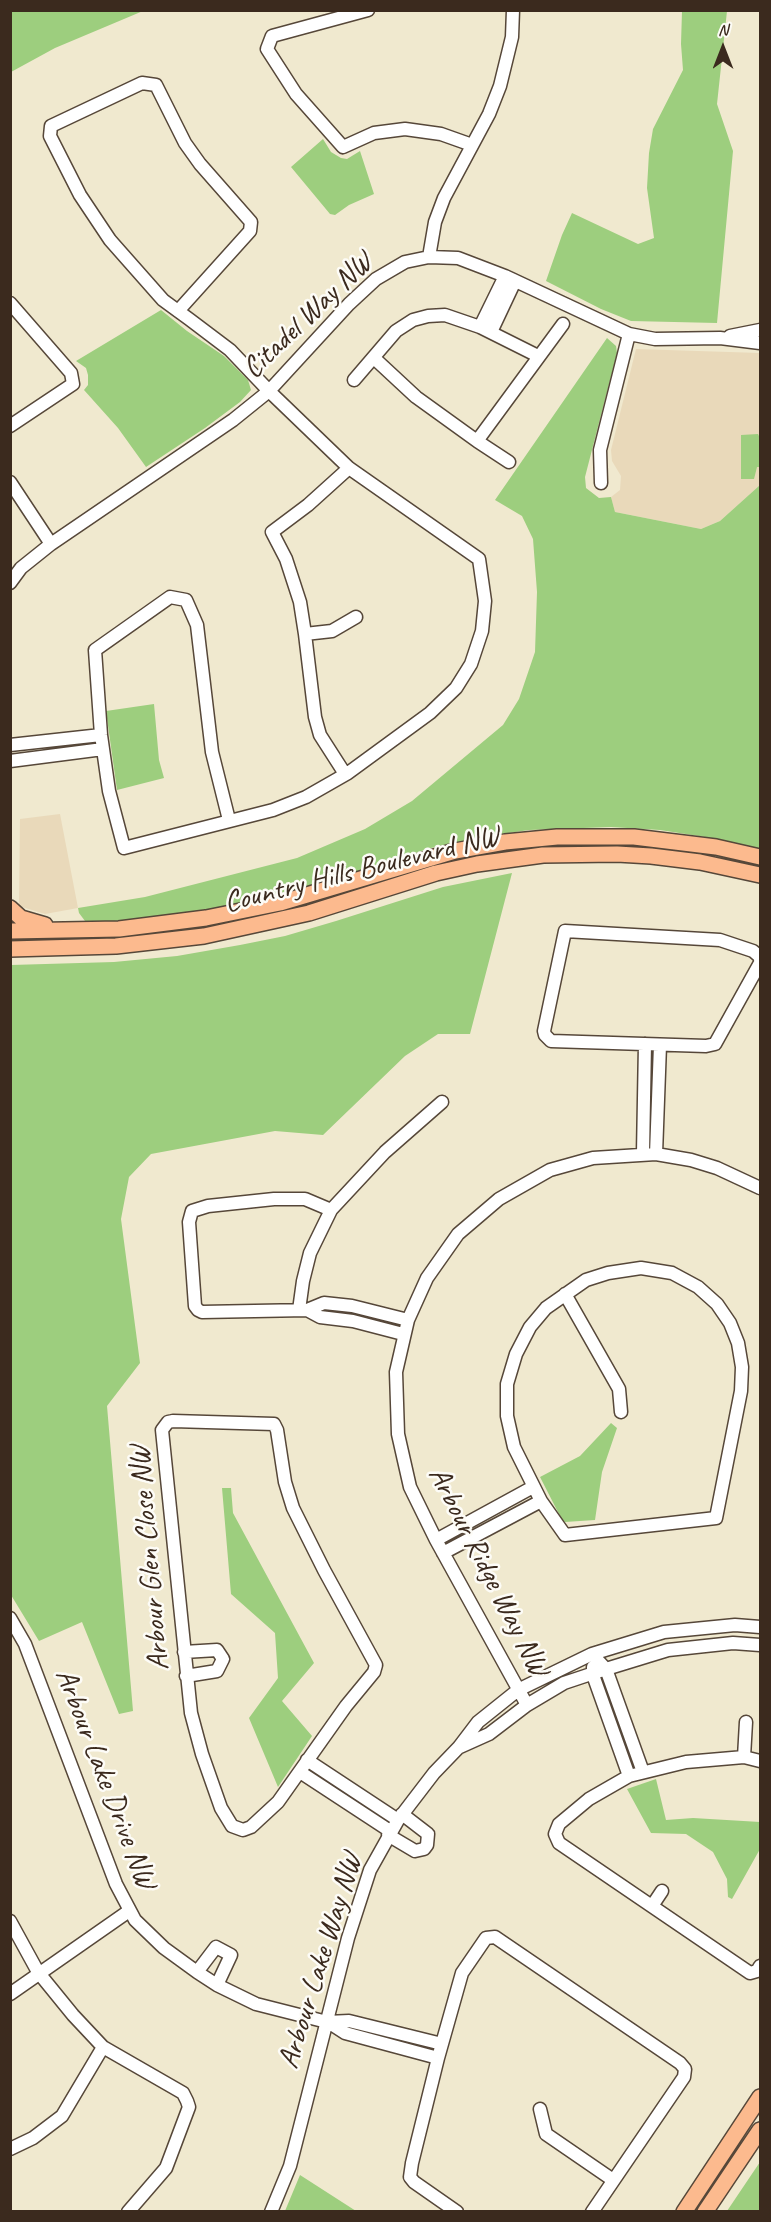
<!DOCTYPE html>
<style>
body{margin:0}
#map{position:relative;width:771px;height:2222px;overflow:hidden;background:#f0e9cf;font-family:Caveat,sans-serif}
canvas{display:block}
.frame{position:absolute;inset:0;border:12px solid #3b2a1e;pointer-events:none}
.north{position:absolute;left:693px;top:18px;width:60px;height:60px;-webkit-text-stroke:4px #fdfcf7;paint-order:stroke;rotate:0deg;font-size:16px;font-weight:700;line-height:24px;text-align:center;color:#3b2a1e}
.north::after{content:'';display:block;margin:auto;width:21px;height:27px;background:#3b2a1e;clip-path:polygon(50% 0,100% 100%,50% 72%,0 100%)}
</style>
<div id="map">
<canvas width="771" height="2222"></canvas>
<div class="frame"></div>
<div class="north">N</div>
</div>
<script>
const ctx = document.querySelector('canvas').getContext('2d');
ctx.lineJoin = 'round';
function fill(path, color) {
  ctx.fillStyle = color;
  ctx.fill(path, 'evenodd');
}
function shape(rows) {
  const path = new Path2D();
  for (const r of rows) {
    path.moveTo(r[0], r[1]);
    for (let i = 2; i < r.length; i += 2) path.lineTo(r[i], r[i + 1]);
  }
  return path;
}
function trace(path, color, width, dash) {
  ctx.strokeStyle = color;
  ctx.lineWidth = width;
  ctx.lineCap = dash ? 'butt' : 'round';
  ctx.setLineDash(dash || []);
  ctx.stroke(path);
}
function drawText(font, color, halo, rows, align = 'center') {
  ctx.font = font + ' Caveat,sans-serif';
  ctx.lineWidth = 5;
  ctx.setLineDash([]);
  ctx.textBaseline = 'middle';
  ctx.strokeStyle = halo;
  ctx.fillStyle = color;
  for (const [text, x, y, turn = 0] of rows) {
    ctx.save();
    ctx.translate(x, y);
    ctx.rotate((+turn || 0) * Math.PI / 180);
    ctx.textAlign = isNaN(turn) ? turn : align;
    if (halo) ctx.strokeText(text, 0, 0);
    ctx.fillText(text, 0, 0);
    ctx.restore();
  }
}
fill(shape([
 [636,349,760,353,760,485,720,521,701,529,615,512,611,497,620,490,621,476,612,461,611,450],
 [60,814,78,908,45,914,19,906,20,819]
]), '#e9d9ba');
fill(shape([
 [11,10,143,10,143,11,55,48,11,72],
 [682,11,727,11,717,104,733,151,717,323,631,321,601,309,546,281,562,235,572,213,638,244,654,238,647,188,649,153,653,129,683,70,681,44],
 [323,139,331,152,341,158,347,159,360,151,374,194,349,205,335,215,330,214,291,167],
 [161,310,187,331,224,356,248,380,251,390,240,402,205,428,146,467,118,428,84,390,88,385,88,375,86,368,76,361],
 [607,338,616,346,617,353,585,477,586,488,599,498,611,497,615,512,701,529,720,521,760,485,760,849,705,837,660,830,611,827,529,830,481,837,431,848,328,881,262,899,186,914,115,921,85,921,79,913,78,908,145,897,297,858,365,829,412,801,503,725,519,699,535,652,537,592,533,539,522,516,495,500],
 [758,434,760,438,760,467,757,467,754,479,741,479,741,435],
 [154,704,159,760,164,778,117,790,106,711],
 [512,873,470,1034,438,1034,405,1056,323,1135,275,1131,151,1154,129,1177,121,1219,140,1363,107,1406,133,1711,119,1714,82,1622,39,1641,11,1595,11,965,114,962,177,956,240,945,285,936,336,921,443,887],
 [611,1423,617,1428,602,1472,595,1520,565,1522,561,1518,540,1477,580,1456],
 [222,1488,231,1488,233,1513,314,1663,282,1701,312,1736,278,1787,249,1718,278,1678,275,1633,231,1594],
 [656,1779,666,1820,693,1818,760,1822,760,1849,732,1899,728,1897,727,1879,713,1852,686,1834,651,1833,627,1789],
 [760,2162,760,2211,727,2211],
 [300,2175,356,2211,285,2211]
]), '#9dce7e');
const minor = shape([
 [368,10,272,36,267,49,296,94,343,147,374,133,405,129,441,134,472,145],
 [429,257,435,222,444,198,489,114,500,86,512,37,513,10],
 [10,303,71,373,73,384,10,426],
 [178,311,250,231,251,222,200,164,185,143,156,85,142,83,51,126,50,136,80,195,110,240,163,300,178,311,189,319,230,350,269,391,349,468,479,559,485,601,482,631,471,664,456,688,430,713,348,773,306,797,273,810,124,848,109,791,101,735,95,650,170,597,186,600,197,625,212,752,229,820],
 [480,327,505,276],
 [491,332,515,281],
 [730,336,760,330],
 [374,358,416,397,477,441,563,324],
 [354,380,396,331,413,320,428,316,445,315,480,327,538,356],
 [477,441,509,462],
 [10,482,51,544],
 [601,483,600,450,629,334],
 [10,583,21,568,51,544,233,420,269,391,349,304,376,279,405,262,429,257,458,258,505,276,629,334,655,339,720,338,760,343],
 [305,634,332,631,356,617],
 [10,745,101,735],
 [10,761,103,749],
 [345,774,320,735,315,717,305,634,300,602,286,559,272,532,308,505,349,468],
 [760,960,760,957,753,951,720,940,565,931,544,1031,545,1035,551,1041,706,1046,715,1044,760,963],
 [643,1153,645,1044],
 [656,1154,660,1045],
 [331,1210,305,1199,274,1199,208,1206,192,1211,189,1222,195,1306,198,1310,202,1312,307,1310,324,1303,352,1306,408,1320],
 [641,1268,672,1273,698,1287,717,1304,730,1323,738,1343,742,1367,741,1391,716,1518,565,1535,541,1501,514,1447,507,1416,507,1384,516,1354,530,1327,546,1308,586,1280,608,1273,641,1268],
 [565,1294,619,1389,621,1412],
 [299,1310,303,1281,310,1253,331,1210,385,1152,442,1102],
 [307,1310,320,1317,353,1321,403,1334],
 [173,1421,274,1424,277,1430,285,1482,293,1508,324,1570,376,1665,374,1672,346,1706,278,1802,251,1827,243,1830,232,1826,221,1808,202,1754,191,1713,162,1430,168,1422,173,1421],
 [436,1540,533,1487],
 [443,1553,541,1501],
 [10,1618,25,1644,116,1884,135,1920,164,1948,197,1972,217,1985,256,2004,327,2022,349,2021,442,2044],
 [184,1652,217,1650,223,1659,217,1671,186,1676],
 [592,1654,606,1669,643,1772],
 [593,1667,593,1675,629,1776],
 [527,1705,436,1540,410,1487,398,1434,396,1372,408,1320,427,1278,458,1234,499,1199,550,1170,593,1158,656,1154,691,1160,717,1168,760,1188],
 [460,1747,489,1734,527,1705,564,1683,606,1669,668,1650,733,1643,760,1645],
 [744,1757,746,1722],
 [307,1760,398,1820],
 [760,1761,744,1757,686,1762,629,1776,589,1799,559,1824,555,1834,559,1843,750,1973,757,1971,760,1966],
 [300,1772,390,1831],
 [388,1835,415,1851,424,1849,427,1845,428,1834,402,1814],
 [652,1906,662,1891],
 [10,1921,38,1972,73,2015,103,2047,183,2093,187,2101,189,2107,166,2168,128,2212],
 [197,1972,216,1947,231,1955,217,1985],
 [10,1994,129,1911],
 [328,2022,345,2033,438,2058],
 [540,2109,546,2134,613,2180],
 [10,2149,33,2138,62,2116,103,2047],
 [271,2212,290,2166,348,1938,370,1870,398,1820,434,1773,459,1747,478,1722,518,1690,592,1654,664,1632,735,1625,760,1627],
 [457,2212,414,2182,410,2177,412,2163,438,2058,462,1973,486,1938,495,1937,680,2063,685,2069,684,2077,592,2212]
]);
const major = shape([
 [10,908,21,918,45,925],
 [10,931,119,929,206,918,280,903,455,851,505,842,557,837,634,837,716,847,760,857],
 [10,949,116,946,204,936,309,913,436,873,477,864,543,855,617,854,651,856,700,862,760,875],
 [684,2212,760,2097],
 [705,2212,760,2130]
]);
trace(minor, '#564739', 15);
trace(major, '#564739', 18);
trace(minor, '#fff', 12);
trace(major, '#fcba8e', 15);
drawText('30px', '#3b2a1e', '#fdfcf7', [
 ["Citadel Way NW",308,316,-44],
 ["Country Hills Boulevard NW",362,870,-14],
 ["Arbour Glen Close NW",150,1558,-95],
 ["Arbour Ridge Way NW",488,1572,63],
 ["Arbour Lake Drive NW",105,1779,69],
 ["Arbour Lake Way NW",321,1961,-73]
]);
</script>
